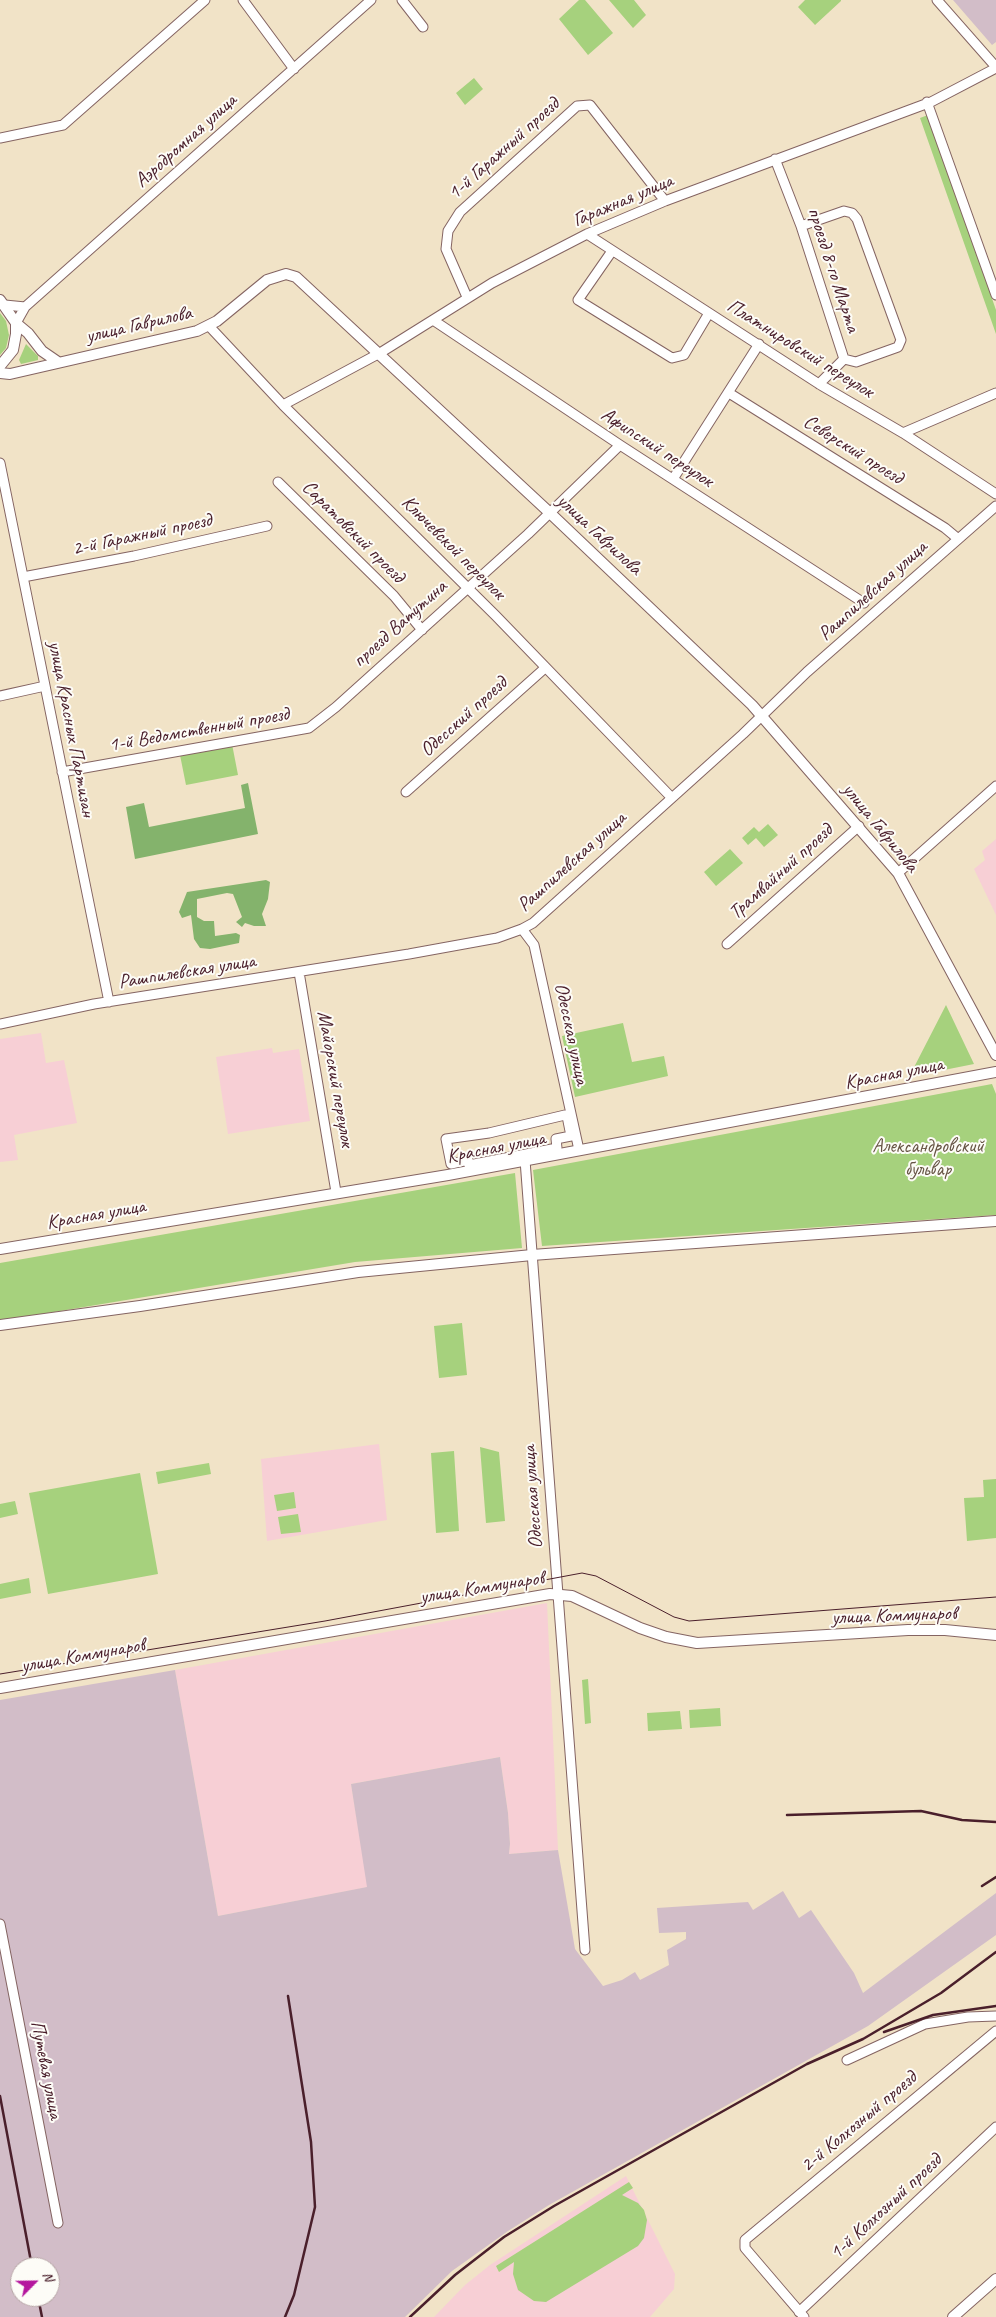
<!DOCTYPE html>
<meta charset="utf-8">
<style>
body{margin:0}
#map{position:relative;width:996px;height:2317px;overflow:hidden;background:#f1e3c7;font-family:Caveat,sans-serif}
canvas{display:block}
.north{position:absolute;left:10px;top:2257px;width:50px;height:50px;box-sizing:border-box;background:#fdfcf7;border:1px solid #b5a4a5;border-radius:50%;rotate:67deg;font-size:14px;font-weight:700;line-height:20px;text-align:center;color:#4a1f2b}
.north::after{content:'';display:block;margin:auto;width:18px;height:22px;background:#b5179e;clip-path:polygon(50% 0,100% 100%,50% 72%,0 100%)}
</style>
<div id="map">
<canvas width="996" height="2317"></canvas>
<div class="north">N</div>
</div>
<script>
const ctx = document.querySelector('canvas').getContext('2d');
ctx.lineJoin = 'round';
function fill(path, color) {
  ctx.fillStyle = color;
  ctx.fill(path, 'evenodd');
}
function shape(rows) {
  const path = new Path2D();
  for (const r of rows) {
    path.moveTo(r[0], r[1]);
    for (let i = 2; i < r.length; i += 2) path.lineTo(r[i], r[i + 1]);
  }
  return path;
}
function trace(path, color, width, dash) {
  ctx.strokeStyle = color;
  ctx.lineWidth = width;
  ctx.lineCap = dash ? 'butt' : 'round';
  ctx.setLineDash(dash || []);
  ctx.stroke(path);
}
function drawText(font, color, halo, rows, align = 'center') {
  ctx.font = font + ' Caveat,sans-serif';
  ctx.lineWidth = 4;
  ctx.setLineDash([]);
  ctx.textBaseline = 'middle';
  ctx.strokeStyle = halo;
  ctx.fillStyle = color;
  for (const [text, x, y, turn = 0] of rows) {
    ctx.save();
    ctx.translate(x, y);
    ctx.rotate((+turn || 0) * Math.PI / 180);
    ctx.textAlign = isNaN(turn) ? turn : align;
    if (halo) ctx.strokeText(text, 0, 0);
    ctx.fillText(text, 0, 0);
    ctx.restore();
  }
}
fill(shape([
 [996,839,996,915,974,869,985,860,982,851],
 [41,1033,46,1063,64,1060,77,1123,14,1135,18,1160,0,1162,0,1039],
 [272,1048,273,1053,299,1049,310,1121,228,1134,216,1057],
 [379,1444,387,1520,267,1541,261,1459],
 [547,1603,558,1850,509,1854,510,1844,508,1813,500,1757,351,1784,368,1887,218,1916,175,1670],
 [626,2176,675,2274,674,2289,650,2317,434,2317,465,2285,490,2265]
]), '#f7cfd5');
fill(shape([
 [953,0,996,0,996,42,992,45],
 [175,1670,218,1916,367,1887,351,1784,500,1757,508,1813,510,1844,509,1854,558,1850,575,1949,603,1986,622,1980,635,1972,640,1980,669,1965,667,1950,686,1939,686,1932,659,1933,657,1908,748,1902,753,1910,783,1891,799,1918,811,1910,854,1973,863,1993,996,1893,996,1935,868,2026,549,2205,508,2231,452,2271,405,2317,0,2317,0,1700],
 [20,2267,50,2267,50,2297,20,2297]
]), '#d2bdc8');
fill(shape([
 [579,0,585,0,613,33,588,55,559,19],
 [609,0,634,0,646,15,633,28],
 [805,0,841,0,841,1,815,25,798,7],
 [474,78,483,89,465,105,456,93],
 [928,115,996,310,996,334,920,118],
 [0,313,6,321,9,335,6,348,0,355],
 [26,344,38,356,38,360,21,364,19,360],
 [232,744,238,775,186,785,180,755],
 [768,824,778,835,764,847,756,838,748,845,742,838,754,827,759,832],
 [730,849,743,863,716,886,704,872],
 [946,1005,974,1064,909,1077,927,1042],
 [623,1023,632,1062,664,1056,668,1076,575,1097,562,1036],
 [992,1084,996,1094,996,1215,542,1246,533,1170],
 [515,1173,522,1248,355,1262,0,1321,0,1263],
 [462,1323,467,1375,439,1378,434,1326],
 [480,1447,499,1452,505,1521,486,1523],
 [454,1451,459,1531,436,1533,431,1453],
 [209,1463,211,1474,158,1484,156,1472],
 [140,1473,158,1574,48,1594,29,1493],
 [996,1479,996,1538,967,1541,964,1498,984,1497,983,1480],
 [294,1492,296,1508,277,1511,274,1495],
 [15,1501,18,1514,0,1518,0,1504],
 [298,1514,301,1532,281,1534,278,1517],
 [29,1578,31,1593,0,1599,0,1584],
 [588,1679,591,1723,585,1724,582,1680],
 [720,1708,721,1726,690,1728,689,1710],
 [680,1711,682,1729,648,1731,647,1713],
 [629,2182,633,2188,622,2195,638,2203,644,2210,647,2220,644,2238,638,2246,546,2302,534,2301,518,2290,513,2274,514,2262,499,2272,496,2266]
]), '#a6d17d');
fill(shape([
 [248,783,258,834,135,859,126,807,144,803,149,827,245,808,241,785],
 [266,880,270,882,268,899,262,914,266,926,254,926,245,923,242,927,236,922,242,917,233,894,227,893,197,899,197,917,204,921,214,921,215,936,236,933,240,935,239,943,210,949,200,948,194,939,191,915,182,918,179,912,187,892]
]), '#84b36c');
const minor = shape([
 [243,0,294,69],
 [402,0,423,27],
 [937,0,996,67],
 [927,102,996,295],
 [0,138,63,125,205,0],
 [775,159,801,226,844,359,819,384],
 [801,226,844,211,852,213,857,219,901,340,898,347,856,362,844,359],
 [587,234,819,384,903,433,996,494],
 [612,251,578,300,672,358,684,355,709,313],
 [467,297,446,249,448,231,460,212,577,106,590,105,665,201],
 [5,305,25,307],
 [433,320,620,445,864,603],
 [16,323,25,307,371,0],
 [209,326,283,405,496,616,671,797],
 [729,393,945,528,957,538],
 [283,405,380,353,492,283,587,234,665,201,931,102,996,68],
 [903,433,996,393],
 [0,463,109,1002],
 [673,479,759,344],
 [278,482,394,596,422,630],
 [23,577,134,556,267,526],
 [0,696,45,686],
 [62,772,309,728,336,707,528,534,620,445],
 [406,792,545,668],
 [898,873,996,786],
 [522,929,534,945,579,1150],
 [727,944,859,826],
 [299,972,336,1192],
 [0,1024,94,1004,409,954,497,938,522,929,533,923,743,734,807,672,996,506],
 [565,1115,567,1116,571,1136,556,1139,557,1148,469,1165,468,1160,451,1164,446,1139,489,1133,565,1115],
 [525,1160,585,1950],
 [0,1924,58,2223],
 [847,2060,925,2024,968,2017,996,2016],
 [799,2312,996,2127],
 [804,2317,745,2248,745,2240,996,2031]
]);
const major = shape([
 [0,300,16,323,16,334,13,350,0,366],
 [16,323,28,333,42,351,58,362],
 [0,373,10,374,197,331,217,321,267,280,286,274,296,277,550,513,752,705,898,873,996,1055],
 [0,1249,448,1175,996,1072],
 [0,1325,140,1306,358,1272,532,1255,996,1221],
 [0,1688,550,1594,572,1596,640,1628,666,1637,697,1643,908,1630,945,1630,996,1635],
 [953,2317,996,2279]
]);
trace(minor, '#846462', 11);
trace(major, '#846462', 12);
trace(minor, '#fff', 9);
trace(major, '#fff', 10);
trace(shape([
 [0,1674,325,1621,582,1573,596,1576,674,1617,689,1621,996,1597]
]), '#4a1f2b', 1);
trace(shape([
 [787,1815,921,1811,962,1820,996,1822],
 [982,1886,996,1877],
 [884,2032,933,2015,996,2006],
 [0,2096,32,2267],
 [38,2297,42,2317],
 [285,2317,294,2295,315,2207,311,2142,288,1996],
 [410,2317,455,2275,504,2237,554,2206,807,2064,863,2039,941,1993,996,1952]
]), '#4a1f2b', 2.5);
drawText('20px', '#4a1f2b', '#fdfcf7', [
 ["Аэродромная улица",186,141,-42],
 ["1-й Гаражный проезд",504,149,-42],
 ["Гаражная улица",623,201,-23],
 ["проезд 8-го Марта",833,270,72],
 ["улица Гаврилова",139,325,-13],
 ["Платнировский переулок",800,349,32],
 ["Афипский переулок",657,448,33],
 ["Северский проезд",853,450,32],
 ["Саратовский проезд",353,532,45],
 ["2-й Гаражный проезд",142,535,-12],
 ["улица Гаврилова",599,535,43],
 ["Ключевской переулок",453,548,45],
 ["Рашпилевская улица",873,591,-42],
 ["проезд Ватутина",400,624,-42],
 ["Одесский проезд",464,717,-42],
 ["улица Красных Партизан",71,729,79],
 ["1-й Ведомственный проезд",199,730,-10],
 ["улица Гаврилова",880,828,51],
 ["Рашпилевская улица",572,862,-42],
 ["Трамвайный проезд",781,872,-42],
 ["Рашпилевская улица",187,972,-9],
 ["Одесская улица",571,1034,78],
 ["Красная улица",894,1074,-11],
 ["Майорский переулок",335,1079,80],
 ["Красная улица",496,1148,-11],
 ["Красная улица",96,1215,-10],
 ["Одесская улица",533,1497,-94],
 ["улица Коммунаров",482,1588,-9],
 ["улица Коммунаров",894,1616,-2],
 ["улица Коммунаров",83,1656,-10],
 ["Путевая улица",46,2070,79],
 ["2-й Колхозный проезд",859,2122,-40],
 ["1-й Колхозный проезд",886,2207,-43]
]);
drawText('20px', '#665444', '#fdfcf7', [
 ["Александровский",928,1147],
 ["бульвар",928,1170]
]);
</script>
